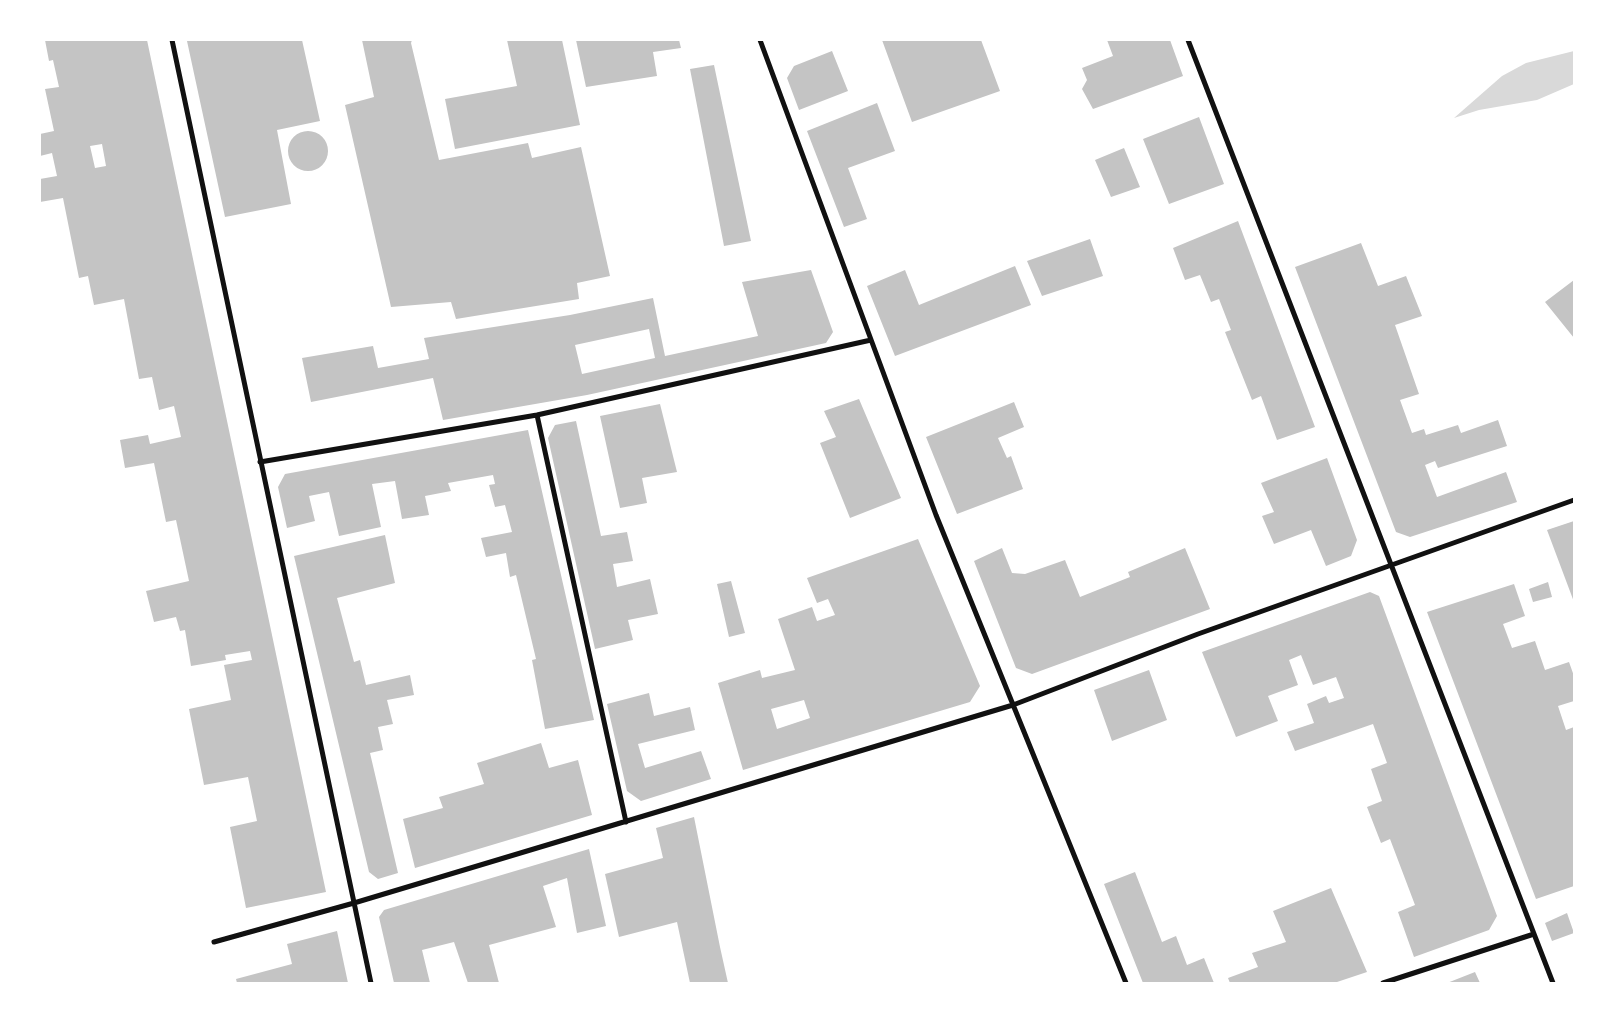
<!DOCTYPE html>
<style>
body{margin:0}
#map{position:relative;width:1614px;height:1023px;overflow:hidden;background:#fff;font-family:Poppins,sans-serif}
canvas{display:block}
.frame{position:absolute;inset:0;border:41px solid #fff;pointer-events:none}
</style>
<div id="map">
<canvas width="1614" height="1023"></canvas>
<div class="frame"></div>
</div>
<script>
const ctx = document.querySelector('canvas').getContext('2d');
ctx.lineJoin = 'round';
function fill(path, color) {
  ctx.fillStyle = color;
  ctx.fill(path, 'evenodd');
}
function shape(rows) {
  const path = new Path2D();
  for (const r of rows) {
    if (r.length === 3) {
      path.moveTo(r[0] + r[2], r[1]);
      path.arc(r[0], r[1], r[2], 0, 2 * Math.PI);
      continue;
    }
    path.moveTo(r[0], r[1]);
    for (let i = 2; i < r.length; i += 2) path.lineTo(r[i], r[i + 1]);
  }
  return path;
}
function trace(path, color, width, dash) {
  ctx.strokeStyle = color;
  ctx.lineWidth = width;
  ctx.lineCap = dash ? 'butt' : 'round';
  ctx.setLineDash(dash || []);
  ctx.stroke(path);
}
fill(shape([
 [1574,51,1574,84,1537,100,1479,110,1454,118,1502,76,1526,63]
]), '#d9d9d9');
fill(shape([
 [45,40,147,40,326,892,246,908,230,827,257,821,248,777,204,785,189,709,231,700,224,665,252,660,250,651,225,655,226,660,191,666,185,630,180,631,176,617,154,622,146,591,189,581,176,520,166,522,154,463,125,468,120,440,148,435,150,444,181,437,174,406,159,410,152,377,139,379,124,299,94,305,88,276,79,278,63,198,40,202,40,179,57,176,52,153,40,156,40,134,54,131,45,89,59,87,53,60,49,61],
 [102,144,106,166,95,168,90,146],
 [302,40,320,121,277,130,291,204,225,217,187,41],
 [362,40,412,40,411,43,439,160,528,143,532,158,581,147,610,276,577,283,579,299,456,319,451,302,391,307,345,105,374,97],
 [507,40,562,40,580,125,455,149,445,99,517,86],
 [576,40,679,40,681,48,653,52,657,76,586,87],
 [882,40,981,40,1000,91,912,122],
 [1107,40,1170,40,1183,76,1093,109,1082,89,1087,80,1082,68,1113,56],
 [832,51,848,91,799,110,787,78,794,66],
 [714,65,751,241,724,246,690,69],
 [877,103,895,151,848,168,867,219,844,227,807,131],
 [1199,117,1224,184,1169,204,1143,139],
 [308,151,20],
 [1124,148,1140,187,1111,197,1095,160],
 [1238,221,1315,427,1277,440,1261,396,1252,400,1225,332,1231,330,1219,299,1211,302,1200,275,1185,280,1173,248],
 [1090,239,1103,276,1042,296,1027,261],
 [1361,243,1378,286,1406,276,1422,316,1395,325,1419,394,1400,400,1412,433,1424,429,1426,435,1458,425,1461,433,1498,420,1507,446,1438,468,1435,461,1425,465,1437,497,1506,472,1517,502,1410,537,1396,532,1295,267],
 [1015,266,1031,305,895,356,867,286,905,270,919,305],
 [811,270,833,332,826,343,587,395,443,420,433,378,311,402,302,358,373,346,378,368,429,359,424,338,570,315,653,298,665,356,758,336,742,282],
 [649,329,655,358,582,374,575,345],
 [1574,280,1574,338,1545,302],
 [859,399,901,498,850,518,820,443,836,437,824,411],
 [1014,402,1024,427,998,438,1007,458,1011,456,1023,489,957,514,926,437],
 [660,404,677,472,642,478,647,503,620,508,600,416],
 [576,421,601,536,627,532,633,561,613,564,617,587,650,579,658,614,628,620,633,640,595,649,548,438,555,425],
 [528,430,594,720,545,729,532,660,536,659,516,575,510,577,506,553,486,557,481,538,512,532,505,505,495,507,489,485,495,484,493,475,448,483,451,491,425,496,429,515,402,519,395,481,372,484,381,527,339,536,329,492,309,496,315,521,287,528,278,487,285,474],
 [1327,458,1357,540,1351,556,1326,566,1311,530,1274,544,1262,516,1274,512,1261,483],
 [1574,521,1574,602,1547,530],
 [385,535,395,583,337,598,354,662,360,660,366,685,410,675,414,695,387,700,393,724,378,727,383,750,370,753,398,873,378,879,369,872,294,556],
 [918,539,980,686,970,702,743,770,718,683,760,670,762,678,795,670,778,619,812,607,817,621,835,615,828,599,817,603,807,578],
 [804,700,810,718,777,729,771,709],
 [1002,548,1012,573,1025,574,1065,560,1080,597,1130,577,1128,572,1185,548,1210,609,1032,674,1016,668,974,561],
 [731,581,745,633,729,637,717,584],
 [1548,582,1552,597,1533,602,1529,589],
 [1514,584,1525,616,1503,624,1512,648,1535,641,1545,670,1569,662,1574,676,1574,701,1558,706,1566,730,1574,727,1574,886,1536,899,1427,612],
 [1370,592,1379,596,1497,916,1489,930,1414,957,1398,912,1415,905,1390,839,1381,843,1367,807,1382,801,1371,769,1387,763,1373,724,1295,751,1287,732,1314,723,1307,704,1326,696,1329,703,1344,698,1336,677,1313,685,1301,655,1289,660,1298,685,1268,696,1278,721,1236,737,1202,652],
 [1149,670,1167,720,1112,741,1094,690],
 [649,693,654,716,690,707,695,730,638,744,645,768,701,751,711,779,641,801,627,791,607,704],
 [541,743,549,768,578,760,592,815,415,868,403,819,443,808,439,797,484,784,477,763],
 [694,817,720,947,728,983,690,983,677,922,619,937,605,874,663,858,656,828],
 [589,849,606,926,577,933,567,878,543,886,556,927,489,945,499,983,468,983,454,942,422,950,430,983,394,983,379,917,384,910],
 [1135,872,1162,942,1176,936,1187,965,1204,958,1214,983,1143,983,1104,884],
 [1331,888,1367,972,1334,983,1230,983,1228,978,1258,967,1252,953,1286,942,1273,911],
 [1567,913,1574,933,1552,941,1545,923],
 [337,931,348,983,237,983,236,979,292,964,287,944],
 [1475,972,1480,983,1447,983]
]), '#c4c4c4');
trace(shape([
 [172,40,371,983],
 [760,40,936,515,1126,983],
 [1188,40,1553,983],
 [537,415,626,822],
 [260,462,537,415,871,340],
 [214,942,354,903,1013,705,1198,634,1574,500],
 [1383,983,1534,934]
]), '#111', 5);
</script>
